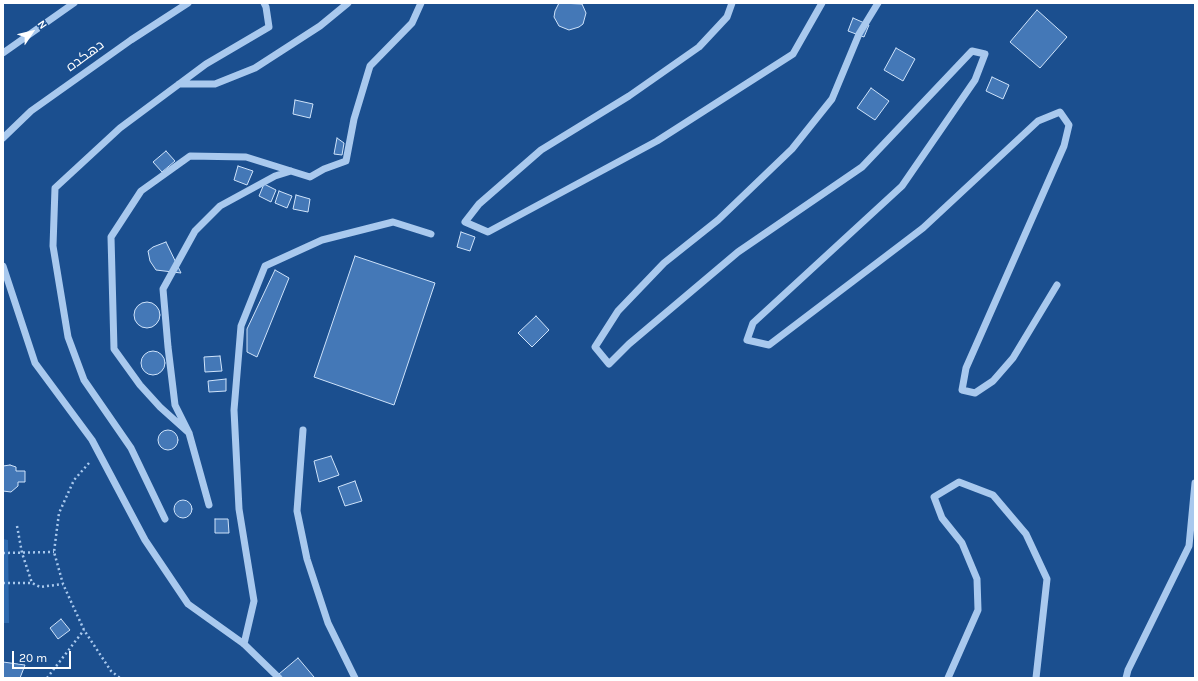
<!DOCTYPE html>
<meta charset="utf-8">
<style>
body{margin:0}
#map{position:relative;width:1198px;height:681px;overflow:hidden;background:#1b4f8f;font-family:Karla,sans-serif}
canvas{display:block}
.frame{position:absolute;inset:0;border:4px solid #fff;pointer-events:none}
.north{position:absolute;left:12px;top:12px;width:40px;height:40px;-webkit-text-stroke:3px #1b4f8f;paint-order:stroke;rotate:55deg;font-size:11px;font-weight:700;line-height:16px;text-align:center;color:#fff}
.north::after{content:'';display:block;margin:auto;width:14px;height:18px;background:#fff;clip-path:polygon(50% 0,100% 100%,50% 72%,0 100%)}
.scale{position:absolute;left:12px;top:651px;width:59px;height:18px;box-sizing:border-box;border:2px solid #fff;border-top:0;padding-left:5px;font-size:12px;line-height:14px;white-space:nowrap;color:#fff;-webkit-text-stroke:3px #1b4f8f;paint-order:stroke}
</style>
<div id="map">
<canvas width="1198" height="681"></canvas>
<div class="frame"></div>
<div class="north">N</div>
<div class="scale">20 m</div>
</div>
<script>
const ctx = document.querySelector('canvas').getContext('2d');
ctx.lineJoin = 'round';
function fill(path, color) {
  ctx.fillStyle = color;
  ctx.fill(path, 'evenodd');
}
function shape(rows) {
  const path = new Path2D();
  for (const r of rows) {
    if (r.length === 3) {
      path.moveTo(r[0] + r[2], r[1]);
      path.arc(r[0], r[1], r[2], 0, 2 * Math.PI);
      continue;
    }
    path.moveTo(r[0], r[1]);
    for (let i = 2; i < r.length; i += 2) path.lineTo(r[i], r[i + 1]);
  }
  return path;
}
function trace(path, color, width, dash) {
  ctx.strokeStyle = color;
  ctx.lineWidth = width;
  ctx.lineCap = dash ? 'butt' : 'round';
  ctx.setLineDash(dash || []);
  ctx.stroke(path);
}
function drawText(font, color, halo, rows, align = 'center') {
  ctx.font = font + ' Karla,Cairo,sans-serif';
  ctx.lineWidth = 4;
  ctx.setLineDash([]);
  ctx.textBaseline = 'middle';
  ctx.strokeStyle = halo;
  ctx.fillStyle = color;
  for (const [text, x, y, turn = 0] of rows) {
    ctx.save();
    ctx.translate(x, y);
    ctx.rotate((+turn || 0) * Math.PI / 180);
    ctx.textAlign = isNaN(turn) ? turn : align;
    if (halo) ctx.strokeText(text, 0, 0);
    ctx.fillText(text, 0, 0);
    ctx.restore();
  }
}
fill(shape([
 [3,539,8,540,9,623,3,623]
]), '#2e69ad');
const building = shape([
 [559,3,582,4,586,13,583,24,579,27,569,30,559,26,554,17,555,11,559,3],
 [1037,10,1067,37,1040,68,1010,42,1037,10],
 [853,18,869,25,864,37,848,31,853,18],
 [896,48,915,59,903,81,884,70,896,48],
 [992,77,1009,85,1003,99,986,91,992,77],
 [871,88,889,101,875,120,857,108,871,88],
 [295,100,313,104,310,118,293,114,295,100],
 [337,138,344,143,342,155,334,154,337,138],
 [166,151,175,161,162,172,153,162,166,151],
 [238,166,253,171,247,185,234,180,238,166],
 [264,184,276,190,271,202,259,196,264,184],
 [279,191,292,196,287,208,275,203,279,191],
 [296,195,310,199,308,212,293,209,296,195],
 [461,232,475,237,470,251,457,247,461,232],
 [166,242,181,273,156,270,150,261,148,251,153,247,166,242],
 [355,256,435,283,394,405,314,377,355,256],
 [275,270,289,278,257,357,247,352,247,329,275,270],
 [147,315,13],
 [536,316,549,330,532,347,518,333,536,316],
 [153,363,12],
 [220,356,222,371,205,372,204,357,220,356],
 [226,379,226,391,209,392,208,381,226,379],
 [168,440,10],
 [331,456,339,475,319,482,314,461,331,456],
 [10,465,16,467,16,471,25,471,25,482,18,482,18,486,11,492,3,491,3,466,10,465],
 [355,481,362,501,345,506,338,487,355,481],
 [183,509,9],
 [215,519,228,519,229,533,215,533,215,519],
 [61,619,70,630,58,639,50,628,61,619],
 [298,658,314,677,312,678,283,678,279,674,298,658],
 [3,662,25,665,20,678,3,678,3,662]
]);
fill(building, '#4478b7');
trace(building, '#cfe3fa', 1);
trace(shape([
 [89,463,74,480,59,513,54,552,63,584,84,630,111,671,120,678],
 [17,526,22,553,32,583],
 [3,553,54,552],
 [3,583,32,583,40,587,63,584],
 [47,678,84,630]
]), '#a9c9ee', 2.5, [2, 3]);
trace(shape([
 [732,3,727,17,699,47,629,96,541,150,479,204,465,222,488,232,657,141,793,54,822,3],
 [878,3,859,34,832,99,792,149,718,220,664,263,618,311,595,347,609,364,629,344,738,252,862,167,972,51,985,54,975,80,902,186,753,323,747,340,769,345,923,228,1038,121,1060,112,1069,125,1064,146,966,368,962,390,975,393,993,381,1013,358,1057,285],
 [3,53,74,3],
 [179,84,215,84,255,68,320,26,348,3],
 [3,138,31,111,131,40,188,3],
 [3,266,35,363,92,440,145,540,188,604,244,644,279,678],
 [303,430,297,511,307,559,328,623,355,678],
 [189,433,160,407,140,385,114,349,111,237,141,191,190,156,246,157,310,177,324,169,346,161,354,119,370,66,412,23,421,3],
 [209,505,189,433,175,405,168,347,163,289,195,231,220,206,275,176,291,171],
 [165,519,131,448,84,380,68,337,53,246,55,188,120,128,206,64,269,27,266,7,264,3],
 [244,644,254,601,239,509,234,410,241,326,265,266,322,240,393,222,431,234],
 [948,678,978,610,977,579,962,543,942,518,934,497,959,482,993,495,1026,534,1047,579,1036,678],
 [1126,678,1128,670,1189,546,1195,483]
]), '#a9c9ee', 7);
drawText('14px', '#fff', '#1b4f8f', [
 ["دهکده",85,56,-36]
]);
</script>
